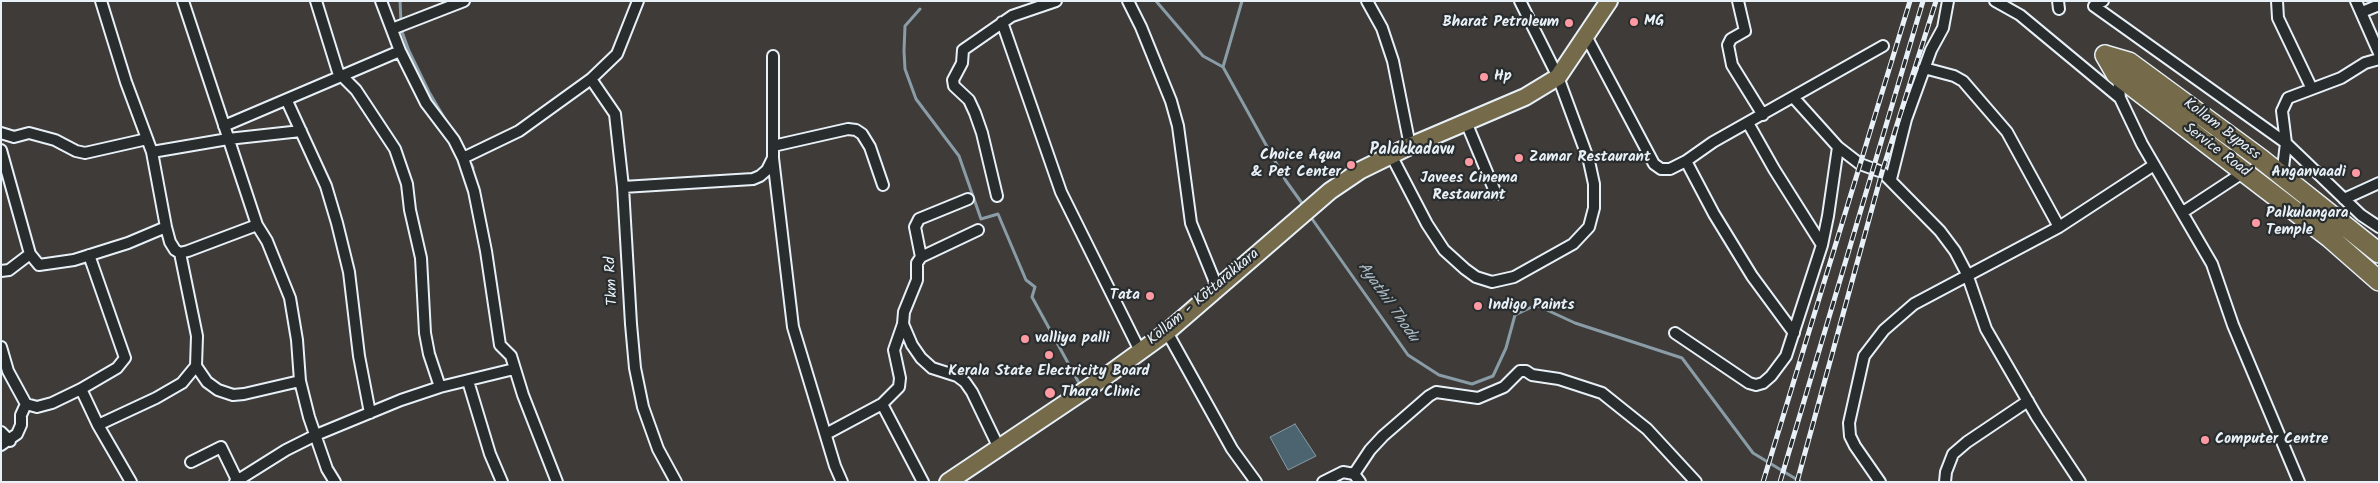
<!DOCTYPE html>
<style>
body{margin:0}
#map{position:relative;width:2380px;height:483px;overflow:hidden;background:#3e3b39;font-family:Kalam,sans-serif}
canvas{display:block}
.frame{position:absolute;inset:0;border:2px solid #e8f1f8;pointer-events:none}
</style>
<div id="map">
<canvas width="2380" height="483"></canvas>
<div class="frame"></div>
</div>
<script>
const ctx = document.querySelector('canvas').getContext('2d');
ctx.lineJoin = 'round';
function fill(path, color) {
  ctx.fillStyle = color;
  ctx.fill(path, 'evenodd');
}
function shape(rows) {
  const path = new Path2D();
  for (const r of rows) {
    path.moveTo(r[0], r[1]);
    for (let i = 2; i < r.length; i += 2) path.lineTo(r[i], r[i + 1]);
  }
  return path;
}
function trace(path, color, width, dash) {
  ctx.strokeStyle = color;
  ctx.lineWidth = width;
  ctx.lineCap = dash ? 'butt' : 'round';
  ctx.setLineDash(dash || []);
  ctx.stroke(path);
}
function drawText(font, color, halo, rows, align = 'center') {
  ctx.font = font + ' Kalam,sans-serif';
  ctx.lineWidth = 4.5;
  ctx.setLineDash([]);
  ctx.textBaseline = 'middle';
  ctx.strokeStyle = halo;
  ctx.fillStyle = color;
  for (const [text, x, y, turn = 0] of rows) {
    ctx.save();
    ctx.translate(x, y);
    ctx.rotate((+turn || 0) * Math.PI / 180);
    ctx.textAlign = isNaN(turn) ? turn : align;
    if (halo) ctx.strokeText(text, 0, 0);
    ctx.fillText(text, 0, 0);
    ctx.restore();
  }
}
const water = shape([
 [1295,424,1316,456,1288,470,1270,437,1295,424]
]);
fill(water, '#4c6370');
trace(water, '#8a9ca6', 1);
trace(shape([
 [400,1,401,22],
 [1156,1,1203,56,1223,67],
 [1242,1,1223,67,1286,181,1304,206],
 [920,9,905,26,904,51,905,69,916,99,959,156,981,219,998,214,1026,280,1035,287,1032,297,1079,383],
 [401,29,409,51,429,92,449,126],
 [471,164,473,168],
 [1310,216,1408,355,1439,375,1472,384,1493,376,1506,348,1515,315,1536,305,1575,323,1682,358,1753,453,1801,482]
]), '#8a9ca6', 3);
const street = shape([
 [101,1,126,82,152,152,166,227,170,242,175,250,180,253,188,251,257,225],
 [183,1,257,225,267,241,290,298,297,340,300,381,309,417,327,469,335,482],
 [316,1,338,72,356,90,395,149,407,184,410,210,421,258,425,333,429,354,440,387],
 [381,1,400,51,426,103,454,140,463,158,474,191,486,251,500,345,511,356,523,395,557,482],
 [1128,1,1141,27,1171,101,1178,126,1191,223,1217,287],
 [1367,1,1382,28,1393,61,1410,146],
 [1738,1,1745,31,1731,39,1728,45,1732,65,1763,115],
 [1995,1,2020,15,2120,98],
 [2058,1,2059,9],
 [2103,1,2094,6,2286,143,2361,215,2379,227],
 [2277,1,2278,18,2312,89],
 [2356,1,2379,53],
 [2362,12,2379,5],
 [1002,22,1061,192,1140,351],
 [392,29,464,1],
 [1585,34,1654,164,1661,169,1670,169,1686,161,1713,142,1883,46],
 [1924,68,1954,76,1963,81,2007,132,2059,227],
 [2118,77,2120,98,2142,144,2212,264,2233,325,2299,482],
 [591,79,615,114,623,187,631,324,635,368,643,407,658,449,676,482],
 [1793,97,1838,147,1860,164,1882,172,1940,231,1955,251,1967,274,1986,329,2037,417,2080,482],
 [287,101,326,186,337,223,349,272,359,356,370,413],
 [1466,122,1496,194],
 [1748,123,1774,169,1822,245],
 [224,126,400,51],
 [1,133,14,137,29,133,55,140,76,151,85,153,147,139],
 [773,146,848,129,856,130,862,134,870,147,883,185],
 [1,150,30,254],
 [152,152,228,139,301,131],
 [1391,155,1427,224,1444,250,1465,269,1476,277,1492,282,1514,277,1573,244,1589,227,1594,208,1594,184,1589,161,1558,77,1520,1],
 [463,158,519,131,591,79,617,54,638,1],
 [773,158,793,327,835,466,842,482],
 [1686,161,1714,214,1752,276,1794,333],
 [2282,176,2286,143,2282,111,2288,98,2341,78,2365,63,2379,59],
 [1891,179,1906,119,1931,50,1943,28,1948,1],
 [623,187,753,179,760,176,767,170,773,158,773,56],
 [997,196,982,133,975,113,969,100,954,86,953,80,962,63,963,50,1012,16,1056,1],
 [2344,199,2379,183],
 [2183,212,2244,172],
 [921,257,915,227,919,219,968,199],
 [1,271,9,270,30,254,39,265,74,260,128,243,166,227],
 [903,324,912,345,921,358,932,368,957,376,965,382,972,392,999,448],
 [1167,332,1232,449,1256,482],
 [1675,333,1749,383,1756,385,1763,383,1771,376,1786,356,1822,245,1828,216,1838,147],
 [1,347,8,371,26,404,37,407,52,403,81,389,98,425,131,482],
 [196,366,207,382,218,390,233,395,244,394,300,381],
 [468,381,490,454,502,482],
 [81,389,117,368,125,358,89,255],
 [882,404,923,482],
 [98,425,156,398,182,383,196,366,197,336,180,253],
 [1,432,10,441],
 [826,434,882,404,899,387,900,378,894,350,903,324,904,312,917,280,917,263,921,257,978,230],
 [1,445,17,434,21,425,21,415,26,404],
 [191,462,221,447,238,482],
 [1354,474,1370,450,1383,436,1429,396,1436,392,1478,398,1504,387,1520,371,1526,371,1532,375,1559,379,1602,393,1647,429,1696,482],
 [235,482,286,450,316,435,401,400,440,387,514,369],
 [1323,482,1343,472,1354,474,1360,482],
 [1880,482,1855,446,1850,436,1849,423,1864,356,1884,330,1914,304,2059,227,2154,165],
 [1945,482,1946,472,1953,454,1967,442,2028,401]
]);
const primary = shape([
 [948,482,1109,374,1167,332,1330,191,1361,170,1410,146,1525,97,1558,77,1609,1]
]);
const highway = shape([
 [2105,55,2116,74,2330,238,2379,281],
 [2105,55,2129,62,2261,159,2379,253]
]);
trace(street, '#e8f1f8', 14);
trace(primary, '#e8f1f8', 20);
trace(highway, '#e8f1f8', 22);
trace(street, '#2a2d2e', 10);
trace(primary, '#756b4b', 16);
trace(highway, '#756b4b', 19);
const rail = shape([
 [1763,482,1910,1],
 [1780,482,1923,1],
 [1797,482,1882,172,1936,1]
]);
trace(rail, '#e8f1f8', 5);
trace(rail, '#2a2d2e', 3, [9]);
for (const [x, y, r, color] of [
 [1634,22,5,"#ff9aa2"],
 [1569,23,5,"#ff9aa2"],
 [1484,77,5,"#ff9aa2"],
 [1519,158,5,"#ff9aa2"],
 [1469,162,5,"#ff9aa2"],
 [1351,165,5,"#ff9aa2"],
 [2356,173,5,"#ff9aa2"],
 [2256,223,5,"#ff9aa2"],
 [1150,296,5,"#ff9aa2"],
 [1478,306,5,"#ff9aa2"],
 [1025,339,5,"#ff9aa2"],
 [1049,355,5,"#ff9aa2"],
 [1050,393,6,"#ff9aa2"],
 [2205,440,5,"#ff9aa2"]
]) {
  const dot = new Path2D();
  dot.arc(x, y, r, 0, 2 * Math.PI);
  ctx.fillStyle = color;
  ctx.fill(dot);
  trace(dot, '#2a2d2e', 2);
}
drawText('bold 15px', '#e8f1f8', '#2a2d2e', [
 ["MG",1644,22],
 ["Bharat Petroleum",1559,23,"right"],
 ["Hp",1494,77],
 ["Choice Aqua",1341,156,"right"],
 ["& Pet Center",1341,173,"right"],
 ["Zamar Restaurant",1529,158],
 ["Anganvaadi",2346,173,"right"],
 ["Javees Cinema",1469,179,"center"],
 ["Restaurant",1469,196,"center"],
 ["Palkulangara",2266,214],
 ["Temple",2266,231],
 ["Tata",1140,296,"right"],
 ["Indigo Paints",1488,306],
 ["valliya palli",1035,339],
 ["Kerala State Electricity Board",1049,372,"center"],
 ["Thara Clinic",1061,393],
 ["Computer Centre",2215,440]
], 'left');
drawText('15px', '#e8f1f8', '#2a2d2e', [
 ["Kollam Bypass",2221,130,37],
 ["Service Road",2216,151,37],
 ["Tkm Rd",613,281,-93],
 ["Kollam - Kottarakkara",1204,298,-40]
]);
drawText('bold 16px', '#e8f1f8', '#2a2d2e', [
 ["Palakkadavu",1412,151]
]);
drawText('italic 16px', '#aab8c2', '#2a2d2e', [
 ["Ayathil Thodu",1387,303,55]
]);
</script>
